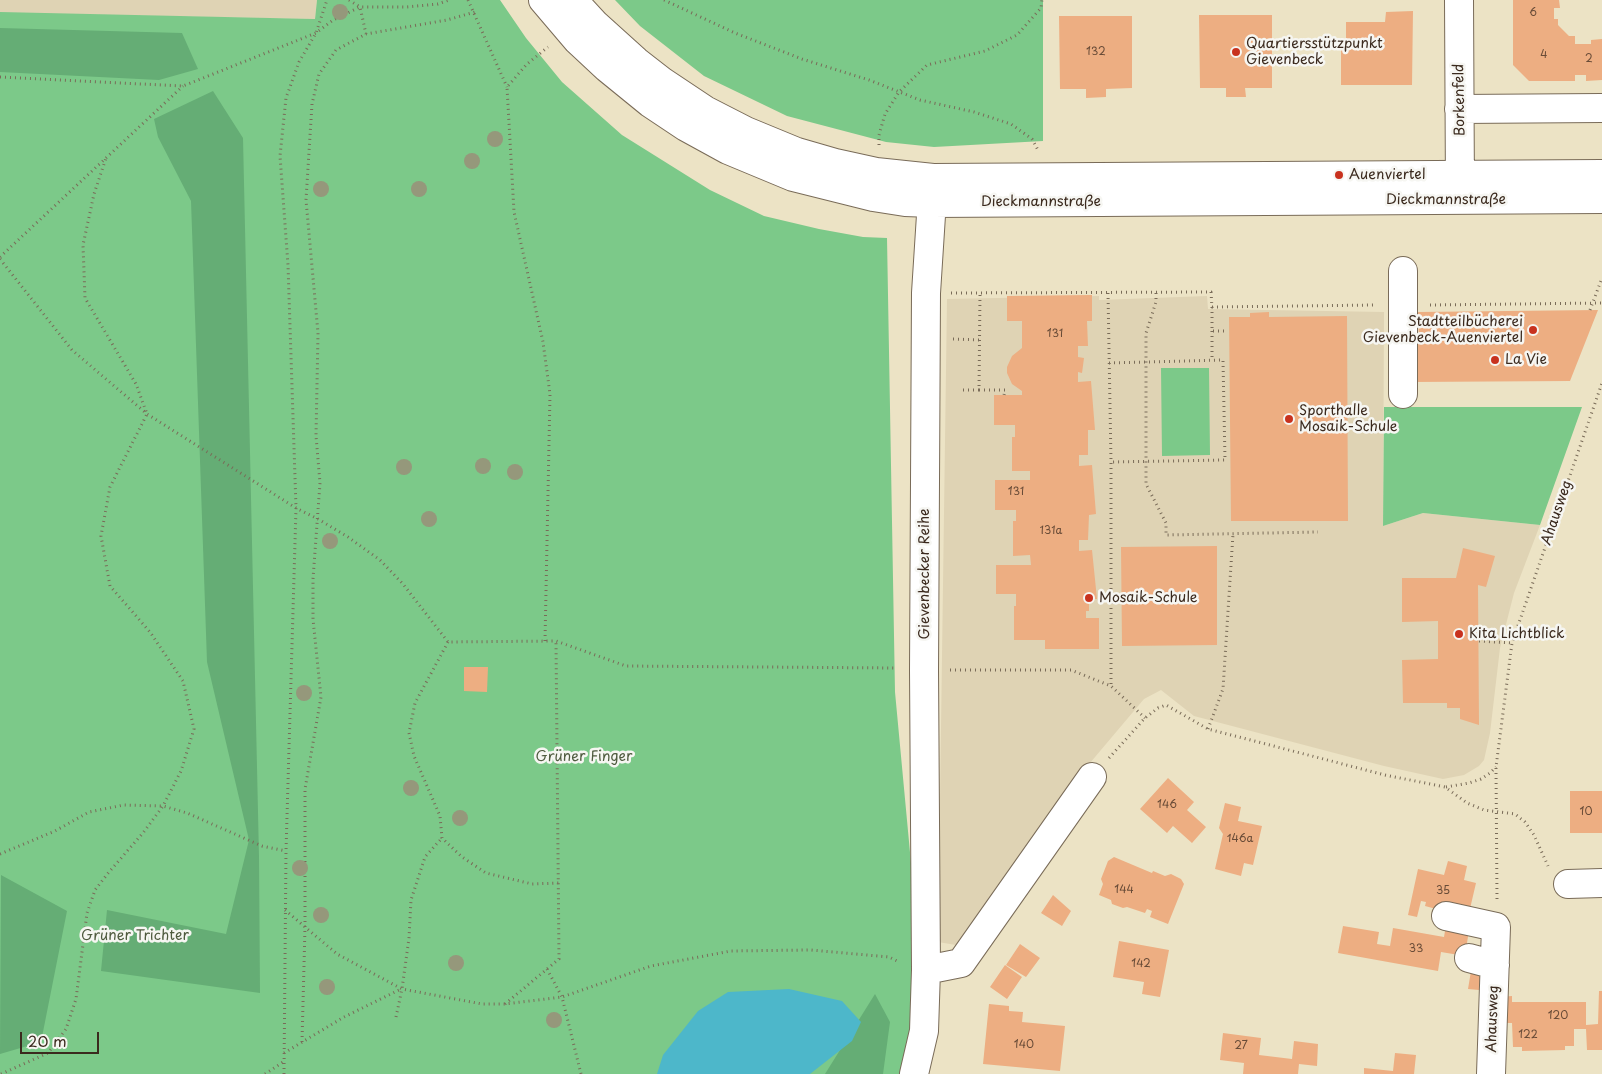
<!DOCTYPE html>
<meta charset="utf-8">
<style>
body{margin:0}
#map{position:relative;width:1602px;height:1074px;overflow:hidden;background:#ece3c5;font-family:"Playpen Sans",sans-serif}
canvas{display:block}
.scale{position:absolute;left:20px;top:1032px;width:79px;height:22px;box-sizing:border-box;border:2px solid #3b2a1e;border-top:0;padding-left:6px;font-size:15px;line-height:18px;white-space:nowrap;color:#3b2a1e;-webkit-text-stroke:4px #f6f6f2;paint-order:stroke}
</style>
<div id="map">
<canvas width="1602" height="1074"></canvas>
<div class="scale">20 m</div>
</div>
<script>
const ctx = document.querySelector('canvas').getContext('2d');
ctx.lineJoin = 'round';
function fill(path, color) {
  ctx.fillStyle = color;
  ctx.fill(path, 'evenodd');
}
function shape(rows) {
  const path = new Path2D();
  for (const r of rows) {
    path.moveTo(r[0], r[1]);
    for (let i = 2; i < r.length; i += 2) path.lineTo(r[i], r[i + 1]);
  }
  return path;
}
function trace(path, color, width, dash) {
  ctx.strokeStyle = color;
  ctx.lineWidth = width;
  ctx.lineCap = dash ? 'butt' : 'round';
  ctx.setLineDash(dash || []);
  ctx.stroke(path);
}
function drawText(font, color, halo, rows, align = 'center') {
  ctx.font = font + ' "Playpen Sans",sans-serif';
  ctx.lineWidth = 5;
  ctx.setLineDash([]);
  ctx.textBaseline = 'middle';
  ctx.strokeStyle = halo;
  ctx.fillStyle = color;
  for (const [text, x, y, turn = 0] of rows) {
    ctx.save();
    ctx.translate(x, y);
    ctx.rotate((+turn || 0) * Math.PI / 180);
    ctx.textAlign = isNaN(turn) ? turn : align;
    if (halo) ctx.strokeText(text, 0, 0);
    ctx.fillText(text, 0, 0);
    ctx.restore();
  }
}
fill(shape([
 [0,0,317,0,315,19,0,13],
 [1099,296,1099,300,1207,296,1208,309,1384,312,1383,526,1423,513,1540,525,1514,593,1500,648,1490,733,1484,760,1479,766,1464,775,1443,779,1384,766,1194,716,1161,690,1144,699,1052,808,956,945,938,942,947,299]
]), '#dfd3b4');
fill(shape([
 [317,0,500,0,526,38,562,82,622,135,710,190,764,216,819,229,863,237,887,238,895,692,921,970,906,1074,0,1074,0,12,315,19],
 [615,0,1043,0,1043,141,934,147,886,142,787,116,704,76,640,26],
 [1161,368,1209,368,1210,455,1162,456],
 [1384,407,1582,407,1540,525,1423,513,1383,526]
]), '#7cc989');
fill(shape([
 [0,28,182,33,198,69,159,80,0,72],
 [213,91,243,138,259,857,260,993,101,971,107,910,226,934,249,840,207,662,191,201,158,137,154,119],
 [1,875,67,911,41,1042,0,1054],
 [875,994,890,1022,883,1074,825,1074]
]), '#65ad75');
fill(shape([
 [789,989,842,1001,861,1022,852,1041,810,1074,657,1074,663,1055,698,1011,728,992]
]), '#4db7ca');
fill(shape([
 [1513,0,1559,0,1560,8,1554,8,1554,19,1558,19,1558,25,1569,36,1575,36,1575,44,1591,44,1591,40,1602,39,1602,80,1586,81,1586,75,1575,75,1575,81,1529,81,1513,65],
 [1413,11,1412,85,1341,85,1341,41,1346,41,1346,22,1385,22,1386,12],
 [1199,15,1272,15,1272,88,1245,88,1246,97,1226,97,1226,88,1200,88],
 [1059,16,1132,16,1132,88,1106,89,1106,97,1086,98,1086,89,1060,89],
 [1092,295,1092,321,1087,321,1088,346,1078,346,1078,357,1084,358,1082,373,1078,372,1078,382,1091,381,1095,430,1088,430,1088,455,1079,455,1079,466,1092,465,1096,514,1089,515,1088,540,1079,540,1079,551,1092,550,1097,599,1089,599,1089,611,1086,611,1086,618,1099,618,1099,649,1045,649,1045,640,1014,640,1014,606,1016,606,1016,594,996,594,996,565,1031,565,1030,555,1013,556,1013,521,1016,521,1016,510,995,510,995,480,1030,480,1030,471,1012,471,1012,437,1015,437,1015,425,994,425,994,395,1022,395,1022,391,1012,384,1007,373,1007,367,1012,356,1022,348,1022,321,1007,321,1007,296],
 [1598,310,1570,381,1411,382,1411,339,1419,339,1418,312],
 [1269,312,1269,317,1347,316,1348,521,1231,521,1229,317,1250,317,1250,313],
 [1217,546,1217,645,1122,646,1121,547],
 [1463,548,1495,556,1486,587,1478,585,1479,725,1460,719,1460,708,1447,708,1447,703,1403,703,1402,660,1438,659,1438,621,1402,622,1402,578,1456,578],
 [464,667,488,667,487,692,464,691],
 [1168,778,1194,802,1187,810,1206,827,1192,843,1173,826,1167,833,1140,809],
 [1570,791,1602,791,1602,833,1570,833],
 [1225,803,1241,807,1238,821,1262,826,1253,865,1244,863,1241,876,1215,869,1223,834,1219,828],
 [1114,857,1152,873,1153,871,1165,876,1171,874,1181,879,1184,884,1168,924,1150,917,1152,911,1147,909,1145,913,1127,907,1123,908,1112,904,1111,900,1099,895,1103,884,1101,879,1108,861],
 [1448,861,1467,866,1464,880,1476,883,1469,913,1440,910,1425,906,1426,902,1421,901,1417,917,1408,915,1418,869,1444,875],
 [1053,895,1071,911,1062,926,1041,913],
 [1446,925,1469,930,1465,956,1441,952,1438,971,1338,953,1343,926,1379,932,1377,944,1390,946,1393,928,1444,937],
 [1119,941,1169,950,1160,997,1142,994,1144,982,1113,977],
 [1020,944,1040,958,1026,977,1006,965],
 [1005,965,1022,977,1007,999,990,987],
 [1472,965,1483,967,1479,990,1468,989],
 [1599,991,1602,991,1602,1050,1587,1050,1586,1029,1574,1029,1574,1046,1565,1046,1565,1050,1522,1051,1522,1047,1513,1047,1512,1023,1499,1023,1499,997,1512,996,1512,1002,1586,1002,1586,1025,1598,1024],
 [989,1004,1009,1006,1009,1011,1023,1012,1022,1022,1065,1026,1060,1071,983,1064],
 [1223,1033,1261,1038,1259,1055,1292,1059,1294,1041,1318,1044,1317,1066,1299,1064,1298,1074,1243,1074,1244,1063,1220,1060],
 [1395,1053,1416,1055,1414,1074,1364,1074,1364,1068,1393,1071]
]), '#edae82');
const minor = shape([
 [543,0,577,40,607,68,650,103,686,127,728,150,793,177,873,197,905,202,932,203,1602,199],
 [573,0,595,24,636,61,663,82,705,110,746,131,797,152,835,163,876,172,933,178,1602,174],
 [1459,0,1460,193],
 [1459,109,1602,108],
 [1403,271,1403,394],
 [1568,884,1602,883],
 [1446,916,1496,927,1491,1074],
 [1469,958,1495,965],
 [926,970,961,963,1092,777],
 [914,1074,924,1031,926,970,924,670,926,293,933,184]
]);
trace(minor, '#796b58', 30);
trace(shape([
 [349,0,360,7,366,34],
 [468,0,507,87],
 [664,0,735,33,802,59,869,80,920,100,974,112,1011,124,1032,139,1038,150],
 [0,77,183,86,316,33,333,20,360,7,406,7,438,4,449,0],
 [879,145,879,135,885,114,899,92,927,65,985,51,1017,35,1041,8,1042,0],
 [0,257,183,86],
 [0,259,72,350,147,414,296,508,318,519,348,537,380,560,403,584,448,642,556,641,626,666,897,668],
 [951,293,1211,292,1212,307,1376,305],
 [1108,293,1111,462,1111,686],
 [1156,293,1156,302,1146,333,1146,484,1166,523,1166,535,1318,532],
 [1430,305,1602,303],
 [1212,307,1212,331,1227,331],
 [1590,310,1602,278],
 [1212,331,1212,360],
 [953,339,980,340],
 [1109,363,1223,360,1225,460,1111,462],
 [963,390,979,390,980,293],
 [979,390,1005,390,1004,395],
 [545,641,550,394,543,342,514,212,507,87,527,64,548,47],
 [1479,641,1512,643],
 [448,642,415,703,409,733,414,756,440,816,442,838,462,857,486,873,532,884,559,883],
 [950,670,1071,670,1111,686,1145,718],
 [1208,729,1223,689,1233,534],
 [1109,758,1145,718,1158,708,1166,705,1208,729,1385,775,1445,787,1467,803,1484,810,1515,814,1525,822,1534,835,1548,866],
 [1446,787,1469,783,1481,779,1490,773,1496,767],
 [0,854,55,831,89,812,124,805,163,806,187,813,262,846,286,851],
 [1497,899,1496,767,1512,643,1602,383],
 [285,910,337,954,402,989,482,1004,505,1004,562,997,651,966,731,951,811,950,889,957,899,962],
 [547,969,562,997,581,1074],
 [505,1004,559,959,556,641],
 [396,1017,402,989,409,938,411,900,425,857,442,838],
 [302,1042,305,927,305,789,321,697,313,619,313,579,320,483,316,436,318,333,306,200,312,104,319,74,336,50,366,34,447,20,475,12],
 [284,1053,344,1017,401,989],
 [1,1074,48,1053,66,1029,76,999,87,913,95,890,109,872,143,833,163,806,181,771,194,729,183,681,150,632,110,586,101,536,110,487,147,414,136,384,85,298,83,245,94,194,106,158],
 [265,1074,283,1062],
 [284,1074,286,851,296,508,288,265,280,156,286,98,299,62,316,33,327,0]
]), '#796b58', 3, [1, 4]);
trace(minor, '#fff', 28);
ctx.fillStyle = '#95987b';
for (const [x, y] of [
 [340,12],
 [495,139],
 [472,161],
 [321,189],
 [419,189],
 [483,466],
 [404,467],
 [515,472],
 [429,519],
 [330,541],
 [304,693],
 [411,788],
 [460,818],
 [300,868],
 [321,915],
 [456,963],
 [327,987],
 [554,1020]
]) {
  ctx.beginPath();
  ctx.arc(x, y, 8, 0, 2 * Math.PI);
  ctx.fill();
}
for (const [x, y, r, color] of [
 [1236,52,5,"#c8321e"],
 [1339,175,5,"#c8321e"],
 [1533,330,5,"#c8321e"],
 [1495,360,5,"#c8321e"],
 [1289,419,5,"#c8321e"],
 [1089,598,5,"#c8321e"],
 [1459,634,5,"#c8321e"]
]) {
  const dot = new Path2D();
  dot.arc(x, y, r, 0, 2 * Math.PI);
  ctx.fillStyle = color;
  ctx.fill(dot);
  trace(dot, '#f6f6f2', 2);
}
drawText('11px', '#684b37', null, [
 ["6",1533,13],
 ["132",1096,52],
 ["4",1544,55],
 ["2",1589,59],
 ["131",1055,334],
 ["131",1016,492],
 ["131a",1051,531],
 ["146",1167,805],
 ["10",1586,812],
 ["146a",1240,839],
 ["144",1124,890],
 ["35",1443,891],
 ["33",1416,949],
 ["142",1141,964],
 ["120",1558,1016],
 ["122",1528,1035],
 ["140",1024,1045],
 ["27",1241,1046]
]);
drawText('14px', '#3b2a1e', '#f6f6f2', [
 ["Quartiersstützpunkt",1246,44],
 ["Gievenbeck",1246,60],
 ["Auenviertel",1349,175],
 ["Stadtteilbücherei",1523,322,"right"],
 ["Gievenbeck-Auenviertel",1523,338,"right"],
 ["La Vie",1505,360],
 ["Sporthalle",1299,411],
 ["Mosaik-Schule",1299,427],
 ["Mosaik-Schule",1099,598],
 ["Kita Lichtblick",1469,634]
], 'left');
drawText('14px', '#3b2a1e', '#f6f6f2', [
 ["Borkenfeld",1460,100,-91],
 ["Dieckmannstraße",1446,200],
 ["Dieckmannstraße",1041,202],
 ["Ahausweg",1557,513,-71],
 ["Gievenbecker Reihe",925,574,-90],
 ["Ahausweg",1493,1019,-88]
]);
drawText('14px', '#4e5a3e', '#f6f6f2', [
 ["Grüner Finger",584,757],
 ["Grüner Trichter",135,936]
]);
</script>
